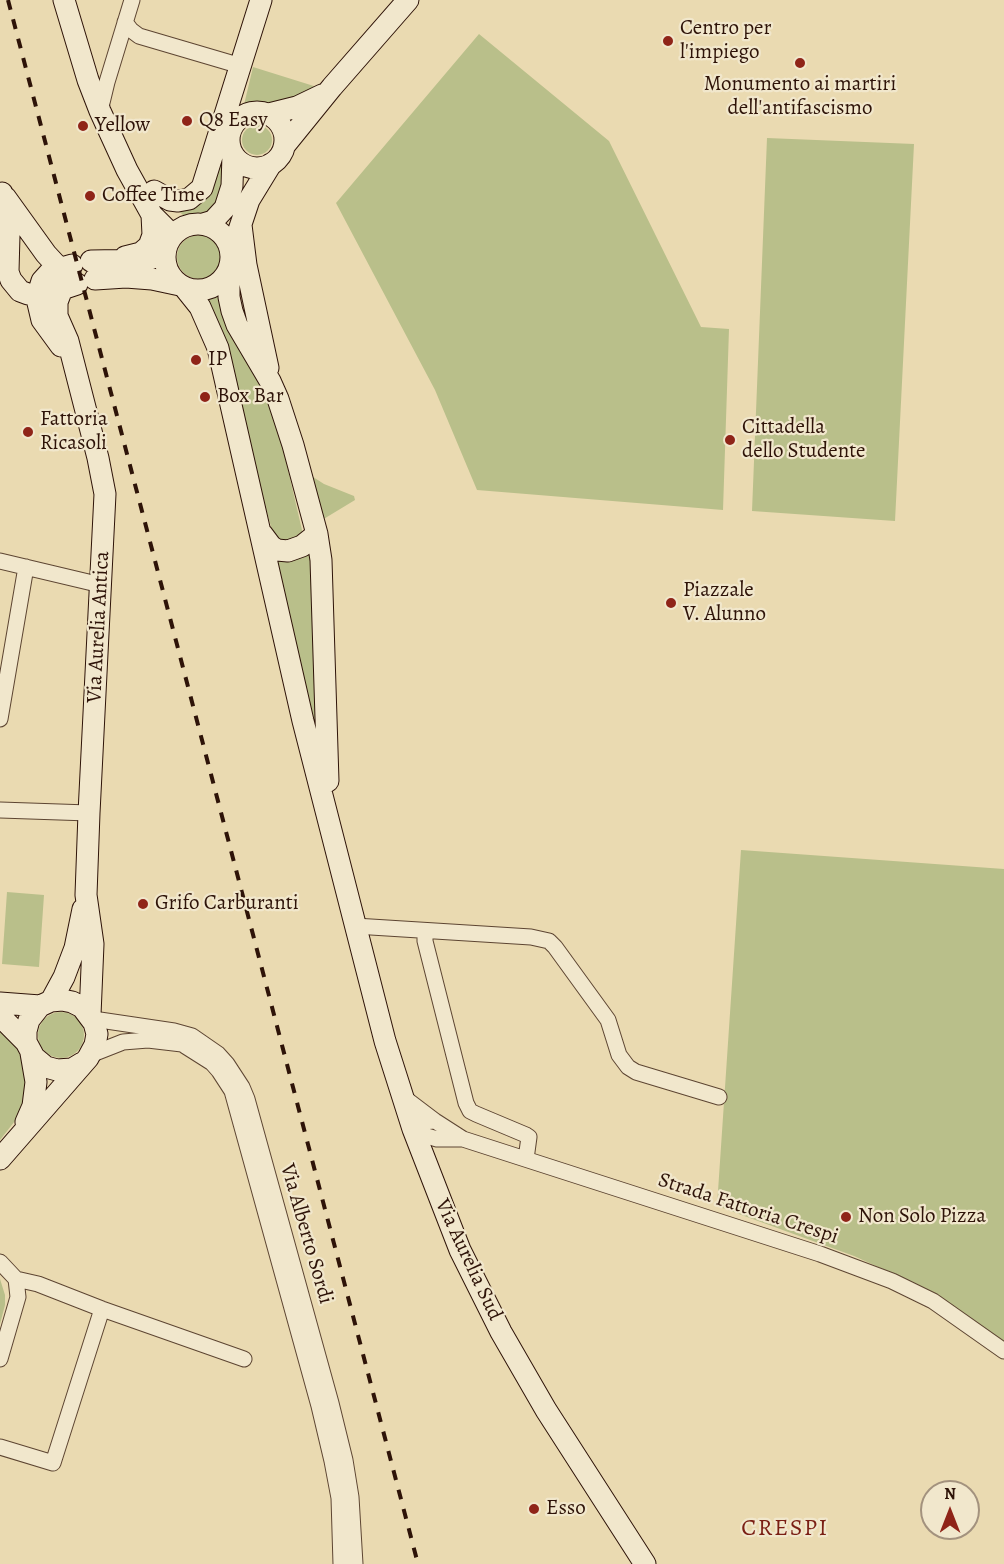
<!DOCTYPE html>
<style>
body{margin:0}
#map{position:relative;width:1004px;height:1564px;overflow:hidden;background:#eadab1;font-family:Alegreya,serif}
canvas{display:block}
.north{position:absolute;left:920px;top:1480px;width:60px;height:60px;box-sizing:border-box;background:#f1e7cc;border:2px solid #a3927e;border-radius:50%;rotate:0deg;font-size:16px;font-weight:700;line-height:24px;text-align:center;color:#2e1308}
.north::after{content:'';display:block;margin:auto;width:21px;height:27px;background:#8f2418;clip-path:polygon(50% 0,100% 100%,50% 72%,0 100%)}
</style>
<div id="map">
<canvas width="1004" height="1564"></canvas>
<div class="north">N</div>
</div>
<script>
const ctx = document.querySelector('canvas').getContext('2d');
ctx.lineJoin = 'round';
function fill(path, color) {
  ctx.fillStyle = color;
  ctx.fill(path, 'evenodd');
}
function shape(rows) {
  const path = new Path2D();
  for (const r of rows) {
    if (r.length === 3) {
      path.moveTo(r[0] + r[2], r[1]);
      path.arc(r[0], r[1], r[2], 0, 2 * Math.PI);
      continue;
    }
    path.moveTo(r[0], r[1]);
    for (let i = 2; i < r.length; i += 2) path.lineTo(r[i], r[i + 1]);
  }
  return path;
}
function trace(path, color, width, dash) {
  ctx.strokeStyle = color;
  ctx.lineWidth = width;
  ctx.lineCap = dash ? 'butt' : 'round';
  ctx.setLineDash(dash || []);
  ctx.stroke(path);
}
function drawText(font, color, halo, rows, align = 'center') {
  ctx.font = font + ' Alegreya,serif';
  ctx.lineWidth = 4.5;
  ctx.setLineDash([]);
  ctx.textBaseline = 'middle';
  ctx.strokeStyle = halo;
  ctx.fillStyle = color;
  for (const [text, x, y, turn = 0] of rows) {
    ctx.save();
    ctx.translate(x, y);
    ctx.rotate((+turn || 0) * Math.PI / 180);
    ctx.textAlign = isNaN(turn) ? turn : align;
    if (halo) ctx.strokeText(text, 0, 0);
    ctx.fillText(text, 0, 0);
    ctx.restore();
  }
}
fill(shape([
 [479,34,609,141,701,327,729,329,723,510,477,490,435,390,336,203],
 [253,67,317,87,307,94,275,104,250,106,243,109],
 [257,140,15],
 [767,138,914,144,895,521,752,511],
 [218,154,225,155,219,207,195,218,183,215,175,208],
 [199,257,22],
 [223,293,230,320,278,427,302,530,302,535,288,545,274,537,206,300],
 [310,475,324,484,354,496,355,500,322,520],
 [311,549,320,748,271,556,293,560,306,554],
 [741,850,1004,869,1004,1343,922,1287,854,1256,717,1206],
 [7,892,44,895,39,967,2,964],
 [61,1035,23],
 [0,1028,13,1042,19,1052,23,1064,26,1086,22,1108,18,1117,0,1140],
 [0,1279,5,1295,5,1305,0,1324]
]), '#b9bf8a');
const street = shape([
 [125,22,131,30,139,36,241,66],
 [100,111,107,82,132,0],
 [0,561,101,585],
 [0,719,26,567],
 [0,810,89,813],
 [355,926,531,937,549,941,555,947,608,1020,619,1055,628,1067,636,1072,719,1097],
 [425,931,425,941,466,1103,470,1111,476,1114,526,1135,529,1137,526,1159],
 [93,1019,174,1031,192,1036,218,1054,227,1064,242,1087,247,1099,331,1403,345,1460,351,1497,355,1564],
 [90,1055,123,1042,148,1040,182,1044,212,1063,219,1071,232,1091,319,1406,332,1461,339,1498,341,1564],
 [402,1096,435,1121,463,1139],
 [435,1121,422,1122,413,1129,420,1134,437,1139,463,1139,820,1254,892,1281,933,1301,1004,1351],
 [0,1262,16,1279,18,1297,0,1359],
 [16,1279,38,1284,102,1309,244,1359],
 [0,1447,53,1463,102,1309]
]);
const secondary = shape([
 [64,0,88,80,100,111,127,170,152,215,165,228,169,240],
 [257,140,28],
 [269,114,297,107,322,95],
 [285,145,332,87,408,0],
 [154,191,170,200,178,201,189,199,202,188,261,0],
 [2,193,9,235,8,272,11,280,20,291,28,294,50,293,77,284],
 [5,197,46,254,59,268],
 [198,257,33],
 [203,224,213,221,225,208,232,186,233,154],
 [241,225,246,265,268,368],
 [236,239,249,200,271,164],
 [125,257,141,253,149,246,153,235,152,215],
 [91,261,146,260,165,254],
 [229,271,229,297,232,311,237,325,270,381,278,399,293,445,317,534,321,560,328,781],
 [95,279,126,277,152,279,180,285],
 [184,287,200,307,218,348,303,721,385,1041,413,1129,460,1250,501,1332,546,1410,645,1564],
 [62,289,57,302,57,316,68,341,98,458,105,494,89,813,86,895,93,944,90,1015],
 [61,346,42,320,38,303,38,294,42,281,51,271,72,265],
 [262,534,271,546,277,550,288,551,302,546,317,534],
 [51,1001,64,977,75,948,83,909],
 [0,1003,40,1006],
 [0,1016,26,1042],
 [26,1122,33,1106,36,1082,31,1053],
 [0,1159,88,1058,95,1045,97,1034,94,1023,82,1007,72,1002,62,1000,51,1001,40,1006,29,1020,26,1031,26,1042,34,1057,46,1067,57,1070,72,1069,82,1063]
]);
trace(street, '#5d4532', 17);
trace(secondary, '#2e1308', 23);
trace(street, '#f1e7cc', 15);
trace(secondary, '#f1e7cc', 21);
trace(shape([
 [8,0,418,1564]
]), '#2e1308', 4, [10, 10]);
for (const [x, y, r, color] of [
 [668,41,6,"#8f2418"],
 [800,63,6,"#8f2418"],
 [187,121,6,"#8f2418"],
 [83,126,6,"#8f2418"],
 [90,196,6,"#8f2418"],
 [196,360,6,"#8f2418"],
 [205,397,6,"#8f2418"],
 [28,432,6,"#8f2418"],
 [730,440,6,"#8f2418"],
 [671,603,6,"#8f2418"],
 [143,904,6,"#8f2418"],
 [846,1217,6,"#8f2418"],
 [534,1509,6,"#8f2418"]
]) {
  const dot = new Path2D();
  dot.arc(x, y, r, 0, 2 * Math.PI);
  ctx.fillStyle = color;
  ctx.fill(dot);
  trace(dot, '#f1e7cc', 2);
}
drawText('21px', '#2e1308', '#f1e7cc', [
 ["Centro per",680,29],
 ["l'impiego",680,53],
 ["Monumento ai martiri",800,85,"center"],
 ["dell'antifascismo",800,109,"center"],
 ["Q8 Easy",199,121],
 ["Yellow",95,126],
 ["Coffee Time",102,196],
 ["IP",208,360],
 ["Box Bar",217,397],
 ["Fattoria",40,420],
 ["Ricasoli",40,444],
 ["Cittadella",742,428],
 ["dello Studente",742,452],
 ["Piazzale",683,591],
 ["V. Alunno",683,615],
 ["Grifo Carburanti",155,904],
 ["Non Solo Pizza",858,1217],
 ["Esso",546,1509]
], 'left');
drawText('21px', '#2e1308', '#f1e7cc', [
 ["Via Aurelia Antica",99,627,-87],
 ["Strada Fattoria Crespi",748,1209,18],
 ["Via Alberto Sordi",306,1234,74],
 ["Via Aurelia Sud",468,1260,65]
]);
ctx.letterSpacing = '1.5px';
drawText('24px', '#7a1f14', '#f1e7cc', [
 ["CRESPI",785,1529]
]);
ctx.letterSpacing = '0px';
</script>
